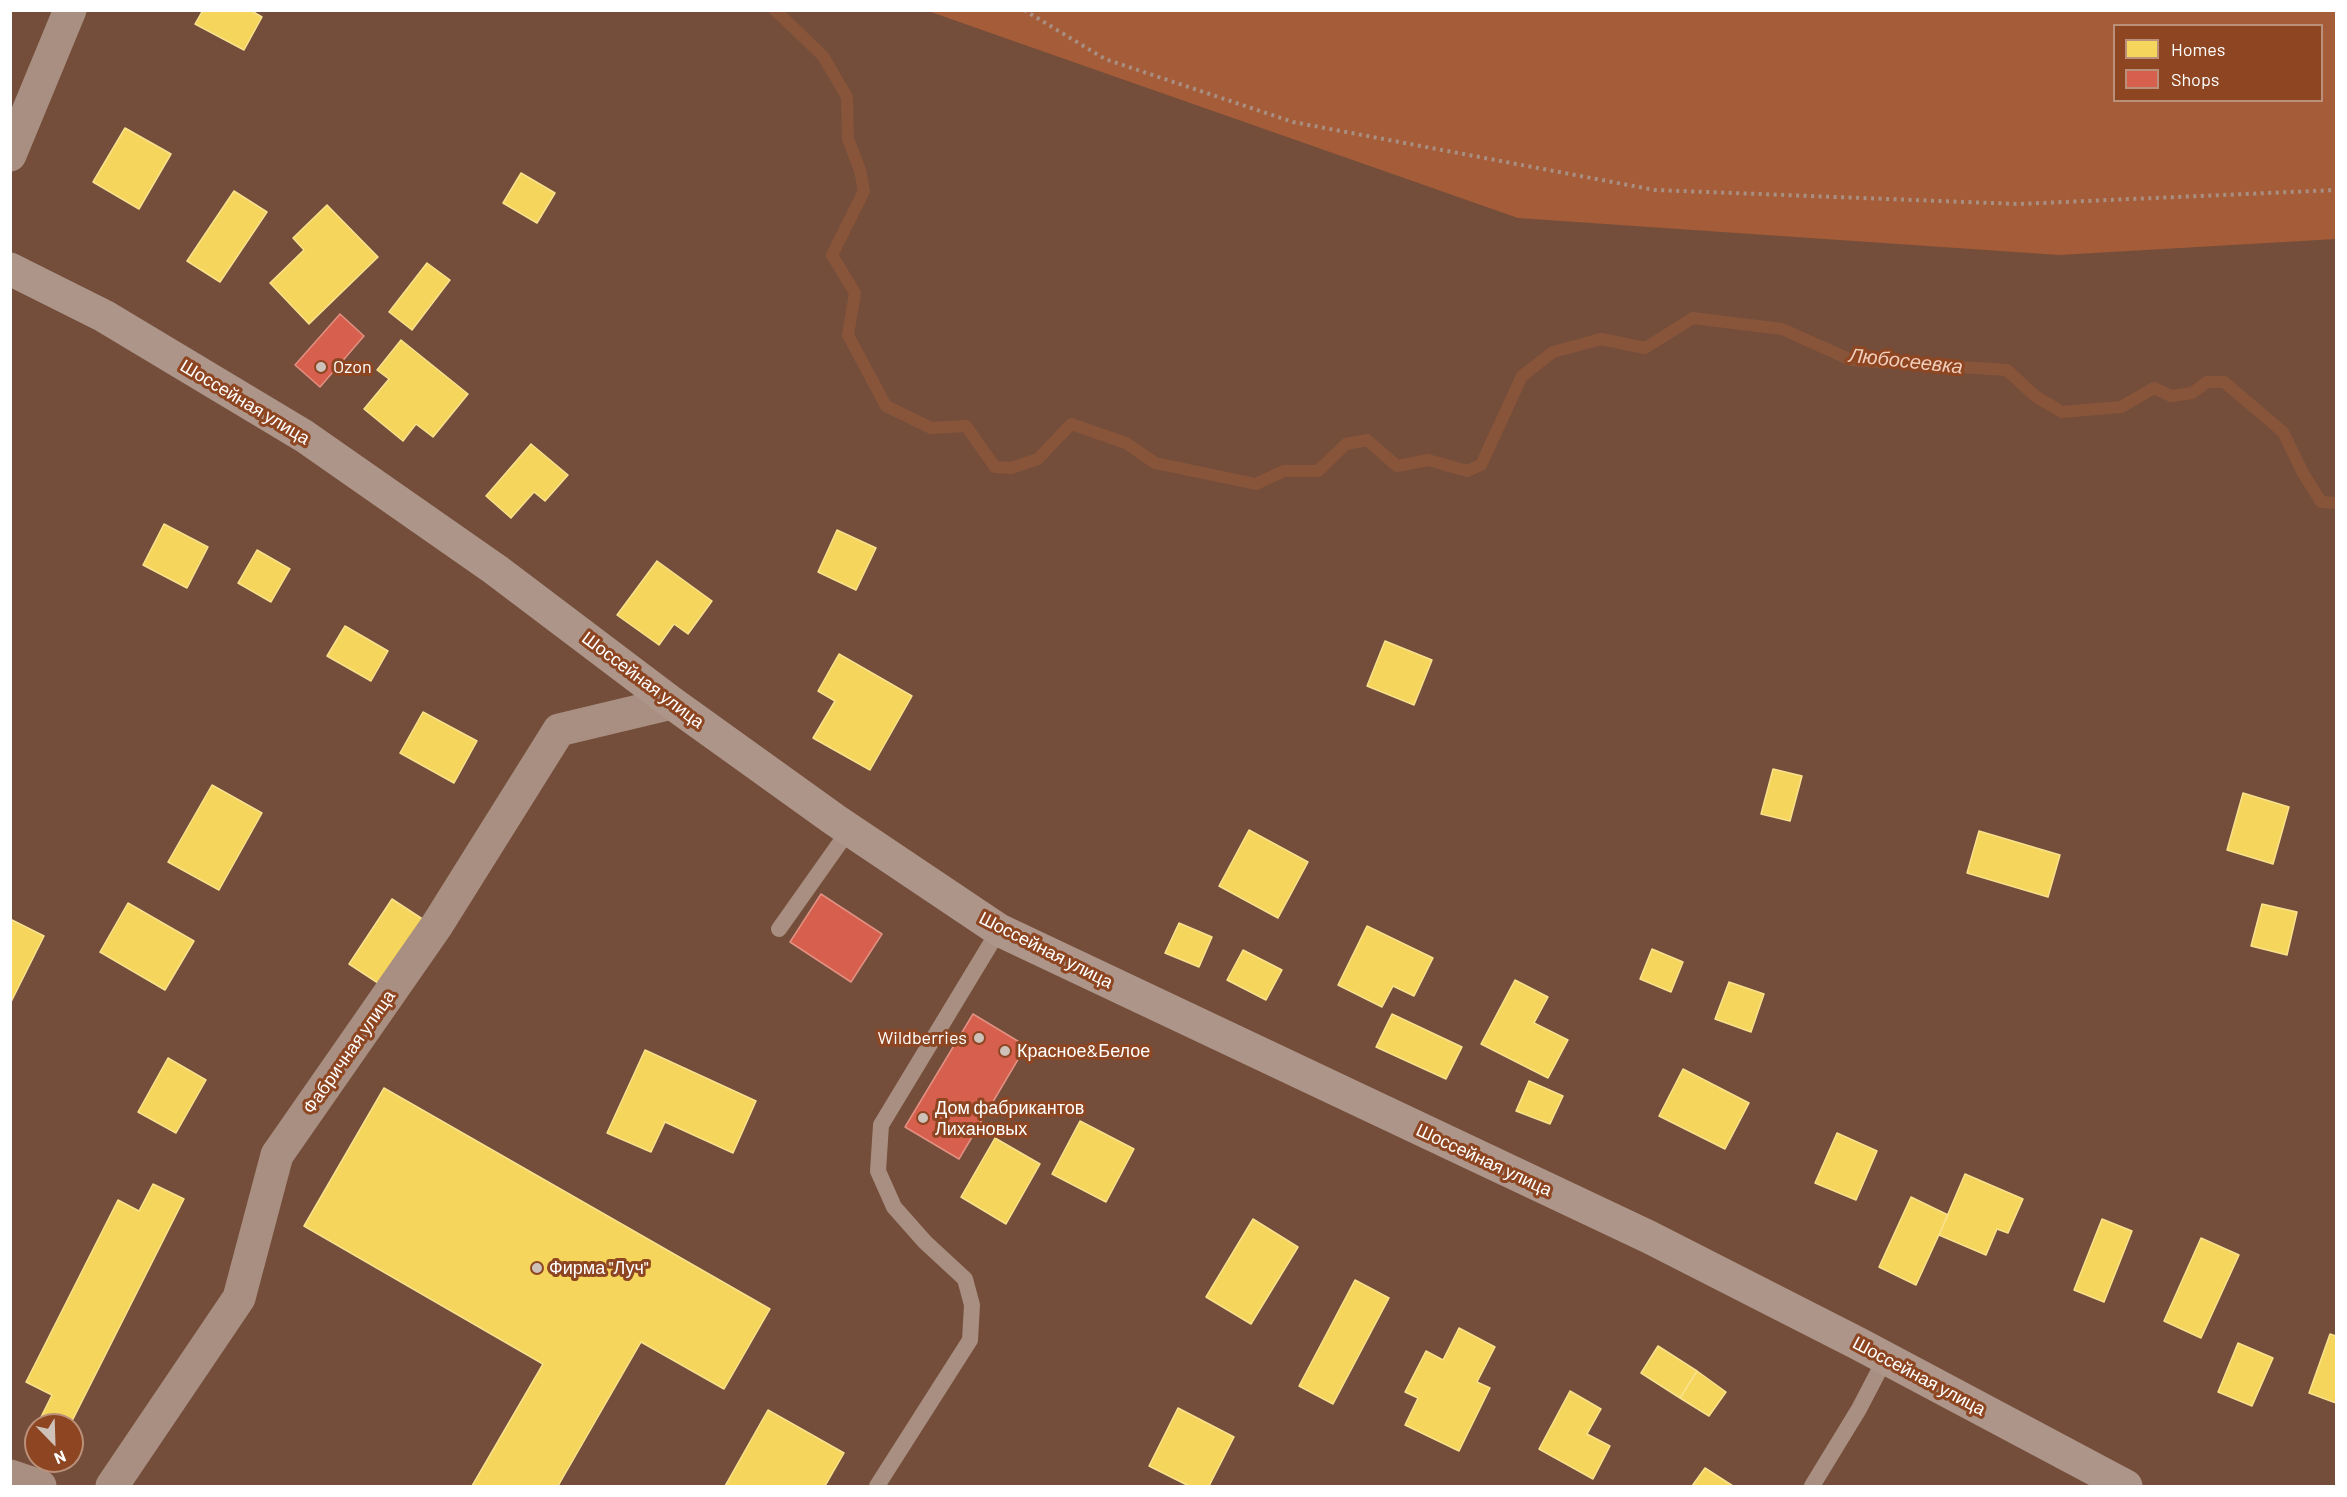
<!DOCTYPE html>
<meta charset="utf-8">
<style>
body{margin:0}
#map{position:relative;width:2347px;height:1497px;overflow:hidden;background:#744e3a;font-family:Barlow,sans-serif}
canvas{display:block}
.frame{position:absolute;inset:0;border:12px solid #fff;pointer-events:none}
.legend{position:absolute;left:2113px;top:24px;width:210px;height:78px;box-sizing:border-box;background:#8d4621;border:2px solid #bb907a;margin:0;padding:8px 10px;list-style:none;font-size:18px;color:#fff}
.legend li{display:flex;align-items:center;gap:12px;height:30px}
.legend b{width:30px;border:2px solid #bb907a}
.north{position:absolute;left:24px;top:1413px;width:60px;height:60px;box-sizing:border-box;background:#8d4621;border:2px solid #bb907a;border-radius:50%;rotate:157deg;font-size:16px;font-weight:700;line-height:24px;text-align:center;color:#fff}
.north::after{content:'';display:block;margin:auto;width:21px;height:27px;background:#cec1ba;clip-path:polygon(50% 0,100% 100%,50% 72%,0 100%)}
</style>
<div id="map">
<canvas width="2347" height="1497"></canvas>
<div class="frame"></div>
<ul class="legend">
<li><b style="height:16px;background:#f6d55c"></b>Homes</li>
<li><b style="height:16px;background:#d6604d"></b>Shops</li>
</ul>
<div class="north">N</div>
</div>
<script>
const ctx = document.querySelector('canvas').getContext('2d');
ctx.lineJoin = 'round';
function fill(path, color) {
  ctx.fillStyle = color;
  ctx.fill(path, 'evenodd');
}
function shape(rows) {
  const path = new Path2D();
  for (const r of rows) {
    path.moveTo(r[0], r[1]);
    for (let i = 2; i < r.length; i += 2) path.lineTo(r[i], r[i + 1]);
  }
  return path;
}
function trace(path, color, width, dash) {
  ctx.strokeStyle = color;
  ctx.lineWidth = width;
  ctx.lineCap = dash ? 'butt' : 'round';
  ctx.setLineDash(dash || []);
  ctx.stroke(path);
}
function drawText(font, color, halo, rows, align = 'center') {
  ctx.font = font + ' Barlow,sans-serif';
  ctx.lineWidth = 6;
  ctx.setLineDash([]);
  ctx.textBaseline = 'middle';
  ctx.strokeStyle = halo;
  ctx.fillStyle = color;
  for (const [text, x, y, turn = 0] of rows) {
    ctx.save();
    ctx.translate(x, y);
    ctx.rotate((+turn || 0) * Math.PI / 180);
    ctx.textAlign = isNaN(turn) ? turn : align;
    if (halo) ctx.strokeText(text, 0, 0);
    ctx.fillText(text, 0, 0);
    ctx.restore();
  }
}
fill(shape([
 [928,11,2336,11,2336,239,2059,255,1518,218],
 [2114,26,2322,26,2322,100,2114,100]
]), '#a55c39');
const homes = shape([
 [203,10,250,10,262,17,244,50,195,24,203,10],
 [125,128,171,154,139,209,93,182,125,128],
 [521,173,555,193,537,223,503,203,521,173],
 [234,191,267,212,220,282,187,261,234,191],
 [327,205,378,257,309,324,270,283,304,250,293,238,327,205],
 [427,263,450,280,412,330,389,312,427,263],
 [401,340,468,394,433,437,416,424,403,441,364,409,389,379,377,370,401,340],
 [531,444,568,475,545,501,534,492,511,518,486,496,531,444],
 [164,524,208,547,187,588,143,565,164,524],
 [837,530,876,548,856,590,818,572,837,530],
 [257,550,290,569,271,602,238,583,257,550],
 [657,561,712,601,688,634,674,624,659,645,617,615,657,561],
 [345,626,388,651,371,681,327,656,345,626],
 [1385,641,1432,660,1414,705,1367,686,1385,641],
 [839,654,912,696,870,770,813,738,835,701,818,691,839,654],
 [423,712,477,741,454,783,400,753,423,712],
 [1773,769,1802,776,1790,821,1761,814,1773,769],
 [212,785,262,813,219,890,168,862,212,785],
 [2243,793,2289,807,2273,864,2227,850,2243,793],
 [1249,830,1308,862,1278,918,1219,886,1249,830],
 [1979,831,2060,855,2048,897,1967,873,1979,831],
 [392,899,424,920,381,985,349,964,392,899],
 [128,903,194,941,165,990,100,952,128,903],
 [2262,904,2297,912,2287,955,2251,946,2262,904],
 [10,919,44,936,10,1004,10,919],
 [1179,923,1212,937,1199,967,1165,953,1179,923],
 [1367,926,1433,958,1414,996,1393,986,1382,1007,1338,985,1367,926],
 [1652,949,1683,962,1671,992,1640,979,1652,949],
 [1243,950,1282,970,1266,1000,1227,980,1243,950],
 [1515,980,1548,997,1534,1023,1568,1040,1548,1078,1481,1044,1515,980],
 [1729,982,1764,994,1751,1032,1715,1019,1729,982],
 [1392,1014,1462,1047,1446,1079,1376,1047,1392,1014],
 [645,1050,756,1101,733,1153,665,1122,651,1152,607,1133,645,1050],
 [168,1058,206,1080,176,1133,138,1112,168,1058],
 [1683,1069,1749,1103,1725,1149,1659,1116,1683,1069],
 [1529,1081,1563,1096,1550,1124,1516,1111,1529,1081],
 [384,1088,770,1309,724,1389,641,1342,558,1486,472,1486,543,1364,304,1226,384,1088],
 [1080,1121,1134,1149,1106,1202,1052,1174,1080,1121],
 [1837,1133,1877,1151,1856,1200,1815,1183,1837,1133],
 [995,1138,1040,1164,1006,1224,961,1197,995,1138],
 [1965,1174,2023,1199,2008,1233,1997,1229,1986,1255,1939,1235,1965,1174],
 [153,1184,184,1199,70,1425,52,1425,40,1419,52,1395,26,1382,118,1200,139,1211,153,1184],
 [1911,1197,1948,1215,1916,1285,1879,1267,1911,1197],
 [1253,1219,1298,1247,1251,1324,1206,1297,1253,1219],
 [2102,1219,2132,1231,2104,1302,2074,1290,2102,1219],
 [2201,1238,2239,1255,2201,1338,2164,1321,2201,1238],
 [1355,1280,1389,1298,1333,1404,1299,1386,1355,1280],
 [1459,1328,1495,1347,1477,1382,1490,1388,1459,1451,1405,1425,1418,1398,1405,1392,1426,1351,1443,1360,1459,1328],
 [2330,1334,2336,1336,2336,1403,2309,1393,2330,1334],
 [2238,1343,2273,1358,2252,1406,2218,1392,2238,1343],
 [1658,1346,1697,1371,1680,1398,1641,1373,1658,1346],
 [1697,1371,1726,1392,1709,1416,1680,1398,1697,1371],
 [1570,1391,1601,1409,1587,1434,1610,1446,1593,1479,1539,1449,1570,1391],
 [1178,1408,1234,1437,1209,1486,1189,1486,1149,1466,1178,1408],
 [768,1410,844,1453,825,1486,725,1486,768,1410],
 [1705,1468,1733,1486,1692,1486,1705,1468]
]);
fill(homes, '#f6d55c');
trace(homes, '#f9e28d', 1.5);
const shops = shape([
 [340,314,364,336,320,387,295,365,340,314],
 [821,894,882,934,851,982,790,942,821,894],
 [973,1014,1026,1046,959,1159,905,1127,973,1014]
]);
fill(shops, '#d6604d');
trace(shops, '#e29082', 1.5);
trace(shape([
 [775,10,823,56,847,97,848,139,860,170,864,191,832,255,855,293,848,335,886,406,931,428,966,426,995,467,1011,468,1038,459,1071,424,1126,443,1155,463,1256,484,1284,471,1318,471,1346,444,1367,440,1397,466,1428,460,1467,471,1481,465,1522,376,1553,352,1601,339,1645,348,1693,318,1782,329,1851,360,2007,370,2035,396,2062,412,2121,407,2154,388,2171,396,2192,393,2207,382,2224,382,2283,432,2303,473,2321,502,2336,503]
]), '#88553b', 12);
trace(shape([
 [1024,10,1105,59,1293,122,1655,190,2018,204,2336,190]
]), '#a98f81', 4, [3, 4.5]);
trace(shape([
 [779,929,849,830],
 [877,1486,970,1340,972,1305,965,1279,925,1242,894,1207,878,1171,881,1125,999,930],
 [1812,1486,1859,1409,1885,1359]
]), '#a98f81', 16);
trace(shape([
 [10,155,70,10],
 [10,1476,40,1486],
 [112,1486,239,1298,277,1155,437,925,559,730,672,703]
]), '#a98f81', 33);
trace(shape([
 [10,269,104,316,304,436,496,570,672,703,835,820,999,930,1649,1237,1859,1344,2126,1486]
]), '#ad9589', 33);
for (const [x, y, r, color] of [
 [321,367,6,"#cec1ba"],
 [979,1038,6,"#cec1ba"],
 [1005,1051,6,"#cec1ba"],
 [923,1118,6,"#cec1ba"],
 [537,1268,6,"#cec1ba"]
]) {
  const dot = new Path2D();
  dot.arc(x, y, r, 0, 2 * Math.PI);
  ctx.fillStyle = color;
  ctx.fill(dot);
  trace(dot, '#8d4621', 2);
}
drawText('18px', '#fff', '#8d4621', [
 ["Ozon",333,367],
 ["Wildberries",967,1038,"right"],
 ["Красное&Белое",1017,1051],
 ["Дом фабрикантов",935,1108],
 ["Лихановых",935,1129],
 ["Фирма \"Луч\"",549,1268]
], 'left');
drawText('18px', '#fff', '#8d4621', [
 ["Шоссейная улица",245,402,31],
 ["Шоссейная улица",643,680,37],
 ["Шоссейная улица",1046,950,27],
 ["Фабричная улица",349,1052,-55],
 ["Шоссейная улица",1484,1160,25],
 ["Шоссейная улица",1919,1376,28]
]);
drawText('italic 20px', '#f3cdbb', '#8d4621', [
 ["Любосеевка",1906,361,6]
]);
</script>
